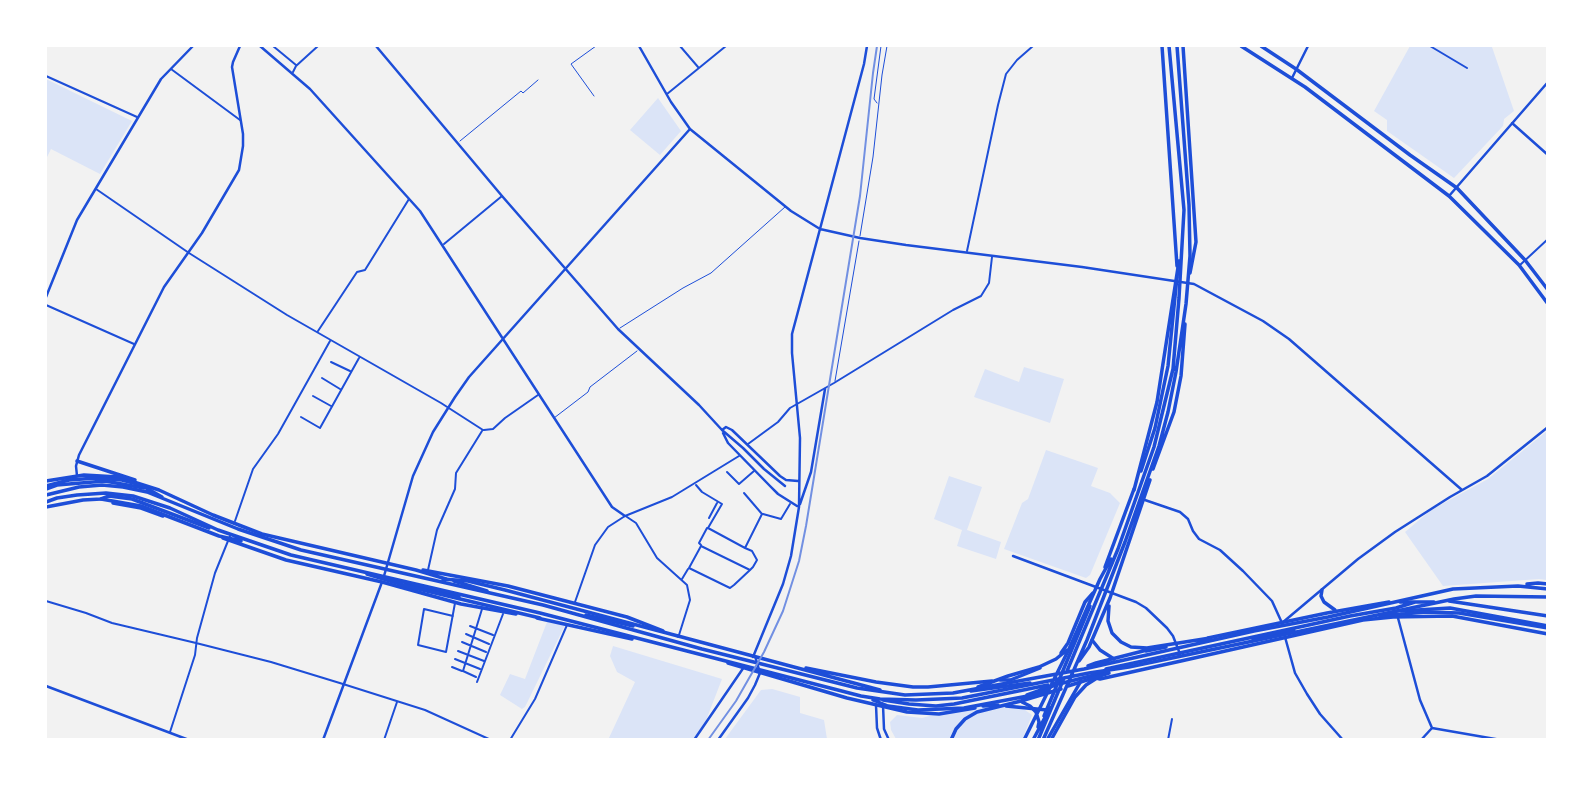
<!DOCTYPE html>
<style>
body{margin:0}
#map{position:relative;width:1593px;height:785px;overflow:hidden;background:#f2f2f2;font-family:Barlow,sans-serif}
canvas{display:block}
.frame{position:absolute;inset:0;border:47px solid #fff;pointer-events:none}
</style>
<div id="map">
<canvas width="1593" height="785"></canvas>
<div class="frame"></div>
</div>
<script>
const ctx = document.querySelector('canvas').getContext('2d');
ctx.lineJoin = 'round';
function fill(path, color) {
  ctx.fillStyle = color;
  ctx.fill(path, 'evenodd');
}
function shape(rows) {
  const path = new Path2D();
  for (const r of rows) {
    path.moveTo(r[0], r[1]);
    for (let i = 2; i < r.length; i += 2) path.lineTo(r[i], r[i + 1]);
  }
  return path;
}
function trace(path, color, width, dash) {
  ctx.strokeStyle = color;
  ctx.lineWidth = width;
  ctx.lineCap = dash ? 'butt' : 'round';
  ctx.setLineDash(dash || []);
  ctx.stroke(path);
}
fill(shape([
 [1410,46,1490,46,1492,47,1514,111,1504,119,1503,126,1454,178,1387,131,1387,120,1374,111],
 [46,79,132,121,100,174,51,149,46,159],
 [658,98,681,131,660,155,630,130],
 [1024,367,1064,379,1050,423,974,397,985,369,1019,382],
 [1547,431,1547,580,1539,579,1443,586,1405,532,1431,510,1488,479],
 [1046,450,1098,468,1091,486,1110,493,1120,503,1090,575,1086,578,1004,549,1022,503,1028,499],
 [949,476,982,487,967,530,1001,542,996,559,957,546,962,530,934,519],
 [547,622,565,625,525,707,522,709,500,695,510,674,525,679],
 [613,646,722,679,705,723,693,739,608,740,635,682,617,672,610,656],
 [772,689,800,697,800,713,824,720,827,739,725,739,761,690],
 [971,705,1018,705,1032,715,1022,740,896,739,891,730,890,722,897,715,922,718]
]), '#dbe4f7');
trace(shape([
 [594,96,571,64,596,46],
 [877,103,874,99,881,46],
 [460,141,521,91,523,93,538,80],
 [860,236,873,157,882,75,887,46],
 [620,328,683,288,711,273,785,207],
 [835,381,859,241],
 [554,418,588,392,590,387,637,351]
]), '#1d4ed8', 1);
trace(shape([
 [1430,46,1467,68],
 [171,69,240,120]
]), '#1d4ed8', 2);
trace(shape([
 [273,46,296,65],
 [680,46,698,67],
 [293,72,296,66,318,46],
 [46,76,137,117],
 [667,94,726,46],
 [96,189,189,253,287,315,441,403,483,430],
 [444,244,502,196],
 [967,251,998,105,1006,74,1017,60,1033,46],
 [1520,265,1548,239],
 [46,305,134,344],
 [318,331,357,272,365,270,409,199],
 [331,362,350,371],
 [322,378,340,389],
 [313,396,331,406],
 [301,417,320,428,359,358],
 [484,430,493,429,505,418,538,395],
 [748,444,778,422,790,408,834,383,953,310,981,296,989,283,992,257],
 [727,472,739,484,754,471],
 [696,485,702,492,722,504,708,528,745,548,762,514,744,493],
 [763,514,781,519,790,504],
 [627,517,636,523,657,558,687,585,690,600,679,635],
 [709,518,717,503],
 [235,521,253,469,278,434,330,341],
 [701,545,699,543,707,528],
 [745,548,752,551,757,560,753,567,750,570,734,585,730,588,689,568,701,546,750,570],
 [428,570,437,530,455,489,456,473,482,431],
 [682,579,688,569],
 [46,601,86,613,112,623,196,643,271,662,343,684,425,710,491,740],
 [575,602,595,545,608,527,625,516,672,497,739,456],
 [453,616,424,609,418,645,446,652,455,603],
 [470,626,493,635],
 [466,634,489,644],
 [462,642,486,652],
 [458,651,484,661],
 [455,659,480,669],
 [452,667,462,671],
 [476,677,463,671,482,609],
 [477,682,503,614],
 [170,732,195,655,197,638,215,573,230,536],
 [384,740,397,702],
 [510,740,535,699,567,625],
 [1168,740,1172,719]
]), '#1d4ed8', 2);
trace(shape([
 [260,46,310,89,420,211,612,507,625,516],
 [376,46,502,196,618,329,699,405,722,430,743,448,764,469,785,486],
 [639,46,671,102,690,129,791,211,820,229,860,238,906,245,1082,267,1194,284,1263,321,1289,339,1462,490],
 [1512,123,1548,155],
 [1449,196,1548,82],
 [46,297,77,220,161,79,193,46],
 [722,430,726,427,732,430,780,476,786,480,798,481],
 [723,433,728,443,770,486,778,494,797,506],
 [77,476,76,466,79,455,164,287,202,233,239,170,243,146,243,134,232,67,233,62,240,46],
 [1142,499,1180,512,1188,519,1193,531,1199,539,1220,550,1243,571,1272,601,1282,623,1358,559,1395,532,1450,497,1487,476,1548,427],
 [800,504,811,472,825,389],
 [1013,556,1136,602,1146,608,1167,628,1173,636,1180,654],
 [384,576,413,476,433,432,455,397,469,377,690,129],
 [1398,618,1420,700,1432,728],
 [753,657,783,584,791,556,799,507,800,438,792,353,792,334,864,64,867,46],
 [46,686,189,740],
 [1432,728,1501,740],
 [323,740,382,582],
 [694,740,744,667],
 [718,740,748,698,755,685,760,673,755,656],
 [1421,740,1432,728]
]), '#1d4ed8', 2.5);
trace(shape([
 [1292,78,1308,46],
 [1285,637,1295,673,1307,694,1320,714,1343,740],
 [876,705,877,728,881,740],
 [883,705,884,729,889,740]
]), '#1d4ed8', 2.5);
trace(shape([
 [1162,46,1177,266],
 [1183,46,1196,242,1190,273],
 [1241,46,1305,87,1449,196,1519,265,1548,304],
 [1261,46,1296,69,1410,155,1457,188,1525,260,1548,290],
 [77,461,135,480],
 [1141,471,1155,428,1168,366,1177,277],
 [46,481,84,475,118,477,159,490,213,515,262,534,416,570,446,579],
 [46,489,57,485,105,481,144,488],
 [113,503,141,508,163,516],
 [46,507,83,500,101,499,109,496,132,499,209,528],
 [223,538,286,560,382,582,461,604,516,614],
 [1105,567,1134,489],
 [423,570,508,586,627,617,663,631],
 [454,581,487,591],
 [405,583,459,597],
 [1322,590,1321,596,1324,602,1335,610],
 [1449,601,1548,616],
 [1400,602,1434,602],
 [1401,611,1450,608,1548,626],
 [586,615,633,626],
 [537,618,632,639],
 [678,636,880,690],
 [1208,638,1327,613,1389,602],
 [1253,639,1294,631],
 [1092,640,1100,650,1114,659],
 [1146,651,1166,647],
 [1061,653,1068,643,1085,602,1093,593],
 [728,663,847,698,907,712,939,714,975,708],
 [806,668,876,682,913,687,928,687,992,681],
 [1106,669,1350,616,1396,608,1415,602],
 [1096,678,1100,679,1181,661,1363,620,1393,617,1452,616,1548,634],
 [1000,680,1010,680],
 [1008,681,1040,668],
 [1059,684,1106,672],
 [971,691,1030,683],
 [1027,695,1058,684],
 [883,700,909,704,936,706,954,704,1048,685],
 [983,706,998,705],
 [1006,706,1047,710],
 [1044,716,1090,606],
 [1047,740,1081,681]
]), '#1d4ed8', 3.5);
trace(shape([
 [1153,469,1174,412,1181,376,1185,324],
 [46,486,69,480,96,478,122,480,141,485,162,497],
 [1134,490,1157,402,1179,261],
 [46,495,79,487,102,485,123,487,147,492,238,529,301,550,543,605,702,649,857,688,905,695,953,693,1084,669,1254,631,1328,617,1453,589,1518,586,1548,589],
 [101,499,141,506,219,536,241,541],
 [46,502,57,498,77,495,106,493,133,496,170,508,218,530,291,555,540,613,861,696,880,699,916,700,962,698,1089,673,1129,667,1454,599,1476,596,1548,597],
 [367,574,410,587,540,618],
 [443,579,468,581,505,590,678,636],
 [1527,584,1538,583,1548,584],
 [1109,606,1108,621,1112,633,1121,642,1131,647,1147,648,1210,638],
 [1380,616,1426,612,1459,613,1548,628],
 [1079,661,1089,647,1110,598,1150,480],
 [1088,666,1096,663,1147,650],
 [1067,671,1118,549,1154,447,1173,369,1179,298,1184,210,1169,46],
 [1068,686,1109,673],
 [978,687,1008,676,1039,667,1056,659,1067,650],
 [873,700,888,706,918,710,964,708,1033,695,1045,691,1062,679],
 [1022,702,1030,706,1036,712,1039,722,1038,727],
 [951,740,956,729,965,719,977,712,1021,701,1061,689],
 [1024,740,1069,649,1100,579,1111,559],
 [1033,740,1050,708],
 [1038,740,1064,678],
 [1043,740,1087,640,1125,542,1159,446,1168,412,1176,372,1186,304,1190,256,1189,205,1177,46],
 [1051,740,1075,697,1086,685,1097,678]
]), '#1d4ed8', 3.5);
trace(shape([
 [708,740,736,701,764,652,783,611,799,561,806,526,860,196,873,73,877,46]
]), '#7290e2', 2);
</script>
